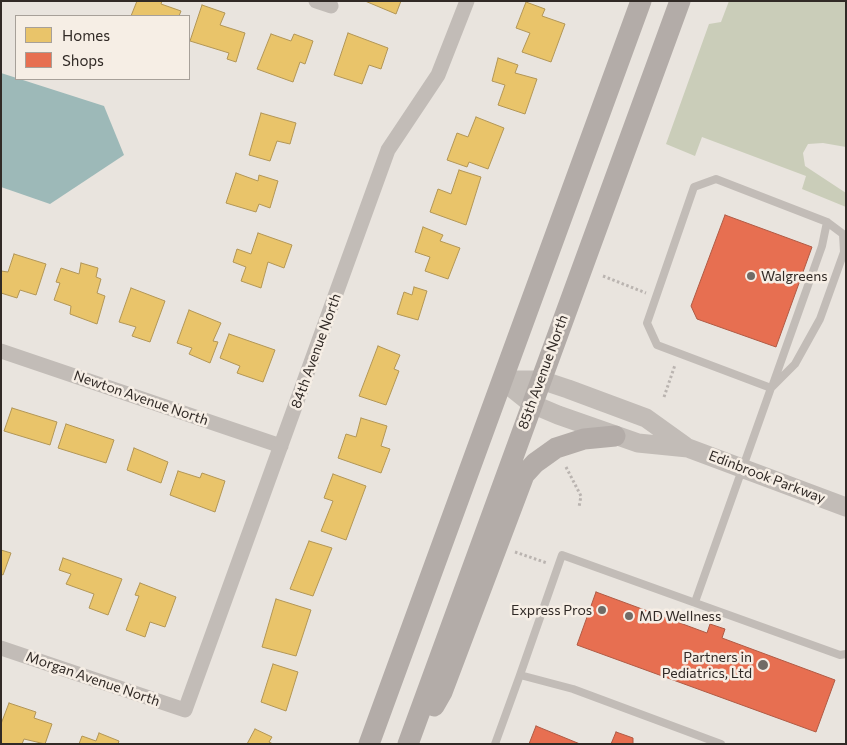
<!DOCTYPE html>
<style>
body{margin:0}
#map{position:relative;width:847px;height:745px;overflow:hidden;background:#e9e4de;font-family:Commissioner,sans-serif}
canvas{display:block}
.frame{position:absolute;inset:0;border:2px solid #312a26;pointer-events:none}
.legend{position:absolute;left:15px;top:15px;width:175px;height:65px;box-sizing:border-box;background:#f6eee5;border:1px solid #a7a099;margin:0;padding:6px 9px;list-style:none;font-size:15px;color:#312a26}
.legend li{display:flex;align-items:center;gap:10px;height:25px}
.legend b{width:25px;border:1px solid #a7a099}
</style>
<div id="map">
<canvas width="847" height="745"></canvas>
<div class="frame"></div>
<ul class="legend">
<li><b style="height:14px;background:#e9c46a"></b>Homes</li>
<li><b style="height:14px;background:#e76f51"></b>Shops</li>
</ul>
</div>
<script>
const ctx = document.querySelector('canvas').getContext('2d');
ctx.lineJoin = 'round';
function fill(path, color) {
  ctx.fillStyle = color;
  ctx.fill(path, 'evenodd');
}
function shape(rows) {
  const path = new Path2D();
  for (const r of rows) {
    path.moveTo(r[0], r[1]);
    for (let i = 2; i < r.length; i += 2) path.lineTo(r[i], r[i + 1]);
  }
  return path;
}
function trace(path, color, width, dash) {
  ctx.strokeStyle = color;
  ctx.lineWidth = width;
  ctx.lineCap = dash ? 'butt' : 'round';
  ctx.setLineDash(dash || []);
  ctx.stroke(path);
}
function drawText(font, color, halo, rows, align = 'center') {
  ctx.font = font + ' Commissioner,sans-serif';
  ctx.lineWidth = 5;
  ctx.setLineDash([]);
  ctx.textBaseline = 'middle';
  ctx.strokeStyle = halo;
  ctx.fillStyle = color;
  for (const [text, x, y, turn = 0] of rows) {
    ctx.save();
    ctx.translate(x, y);
    ctx.rotate((+turn || 0) * Math.PI / 180);
    ctx.textAlign = isNaN(turn) ? turn : align;
    if (halo) ctx.strokeText(text, 0, 0);
    ctx.fillText(text, 0, 0);
    ctx.restore();
  }
}
fill(shape([
 [729,1,846,1,846,147,823,143,808,144,803,153,805,166,846,193,846,207,802,189,806,176,702,137,695,156,666,144,709,24,721,22]
]), '#cacdb9');
fill(shape([
 [1,73,104,106,124,155,50,204,1,187]
]), '#9db9b8');
const homes = shape([
 [137,1,162,1,161,4,181,11,179,16,131,16,137,1],
 [365,1,401,1,396,14,365,1],
 [526,2,545,9,542,16,565,24,551,62,522,52,530,33,516,28,526,2],
 [202,5,225,13,220,25,245,33,236,62,227,59,229,53,190,41,202,5],
 [348,33,388,48,381,69,369,65,362,84,334,75,348,33],
 [271,34,291,41,294,34,313,41,305,64,300,62,293,82,257,69,271,34],
 [498,58,518,65,515,73,537,79,525,114,498,105,505,85,492,81,498,58],
 [261,113,296,123,290,144,277,141,270,161,249,155,261,113],
 [476,117,504,128,488,169,469,162,467,167,447,160,457,133,468,137,476,117],
 [459,170,481,177,466,225,430,212,438,189,451,194,459,170],
 [236,173,258,181,259,175,278,181,270,208,259,204,256,212,226,203,236,173],
 [423,227,443,235,440,241,460,248,448,279,425,271,430,257,415,252,423,227],
 [258,233,292,245,284,268,268,262,261,288,241,281,246,267,233,262,237,249,251,254,258,233],
 [14,254,46,264,36,295,20,290,17,298,1,293,1,271,8,272,14,254],
 [81,263,98,268,96,277,101,279,97,293,105,296,97,324,70,314,71,306,54,300,60,283,56,282,61,268,79,274,81,263],
 [414,287,427,291,418,320,397,314,404,292,412,295,414,287],
 [131,288,165,301,150,342,132,336,136,327,119,322,131,288],
 [189,310,221,323,213,341,218,342,210,363,189,354,192,348,177,343,189,310],
 [229,334,275,350,263,382,237,373,240,366,220,358,229,334],
 [378,346,400,355,394,369,399,371,386,405,359,396,378,346],
 [12,408,57,422,50,445,4,431,12,408],
 [361,418,387,426,381,446,390,449,381,473,338,458,346,434,356,437,361,418],
 [66,424,114,440,106,463,58,448,66,424],
 [134,448,168,462,161,483,127,470,134,448],
 [178,471,200,478,202,473,225,481,215,512,170,495,178,471],
 [333,474,366,486,346,540,321,531,333,501,324,498,333,474],
 [309,541,332,548,313,596,290,589,309,541],
 [1,550,11,553,3,575,1,574,1,550],
 [63,558,122,579,108,615,89,608,94,594,66,584,71,574,59,570,63,558],
 [140,583,176,597,165,627,150,622,145,637,126,630,139,596,135,595,140,583],
 [276,599,311,610,296,656,262,647,276,599],
 [273,664,298,672,286,711,261,702,273,664],
 [9,703,36,712,34,718,52,724,45,744,24,739,22,744,1,744,1,724,9,703],
 [255,729,272,737,269,742,273,744,247,744,255,729],
 [99,733,119,741,118,744,79,744,82,736,96,741,99,733]
]);
fill(homes, '#e9c46a');
trace(homes, '#b29656', 1);
const shops = shape([
 [725,215,812,247,776,347,697,319,691,306,725,215],
 [596,592,707,633,710,624,725,629,722,638,835,680,816,732,577,645,596,592],
 [536,726,580,744,529,744,536,726],
 [616,732,633,738,633,744,611,744,616,732]
]);
fill(shops, '#e76f51');
trace(shops, '#b05a44', 1);
trace(shape([
 [603,276,646,293],
 [664,397,675,365],
 [566,467,581,496,579,507],
 [515,552,547,563]
]), '#bab4b0', 3, [2.5, 2.5]);
trace(shape([
 [773,384,822,246,827,222],
 [695,602,771,388,657,345,647,323,694,187,716,179,827,222,843,234,844,252,820,319,795,364,771,388],
 [520,675,562,555,840,655,846,654],
 [495,744,520,675,573,689,721,744]
]), '#c2bcb7', 8);
trace(shape([
 [316,1,331,6],
 [1,351,281,446],
 [1,648,185,710,388,150,438,75,467,1]
]), '#c2bcb7', 15);
trace(shape([
 [502,380,532,404,558,415,638,443,688,448,846,507],
 [502,380,541,380,568,389,646,418,685,446]
]), '#c2bcb7', 19);
trace(shape([
 [434,706,442,692,524,475,535,463,556,448,584,439,615,436],
 [369,744,641,1],
 [408,744,680,1]
]), '#b3aca8', 21);
for (const [x, y, r, color] of [
 [751,276,5,"#716b66"],
 [602,610,5,"#716b66"],
 [629,616,5,"#716b66"],
 [763,665,6,"#716b66"]
]) {
  const dot = new Path2D();
  dot.arc(x, y, r, 0, 2 * Math.PI);
  ctx.fillStyle = color;
  ctx.fill(dot);
  trace(dot, '#f6eee5', 2);
}
drawText('14px', '#312a26', '#f6eee5', [
 ["Walgreens",761,276],
 ["Express Pros",592,610,"right"],
 ["MD Wellness",639,616],
 ["Partners in",752,657,"right"],
 ["Pediatrics, Ltd",752,673,"right"]
], 'left');
drawText('14px', '#312a26', '#f6eee5', [
 ["84th Avenue North",316,351,-70],
 ["85th Avenue North",543,372,-70],
 ["Newton Avenue North",141,398,19],
 ["Edinbrook Parkway",767,477,21],
 ["Morgan Avenue North",93,679,19]
]);
</script>
